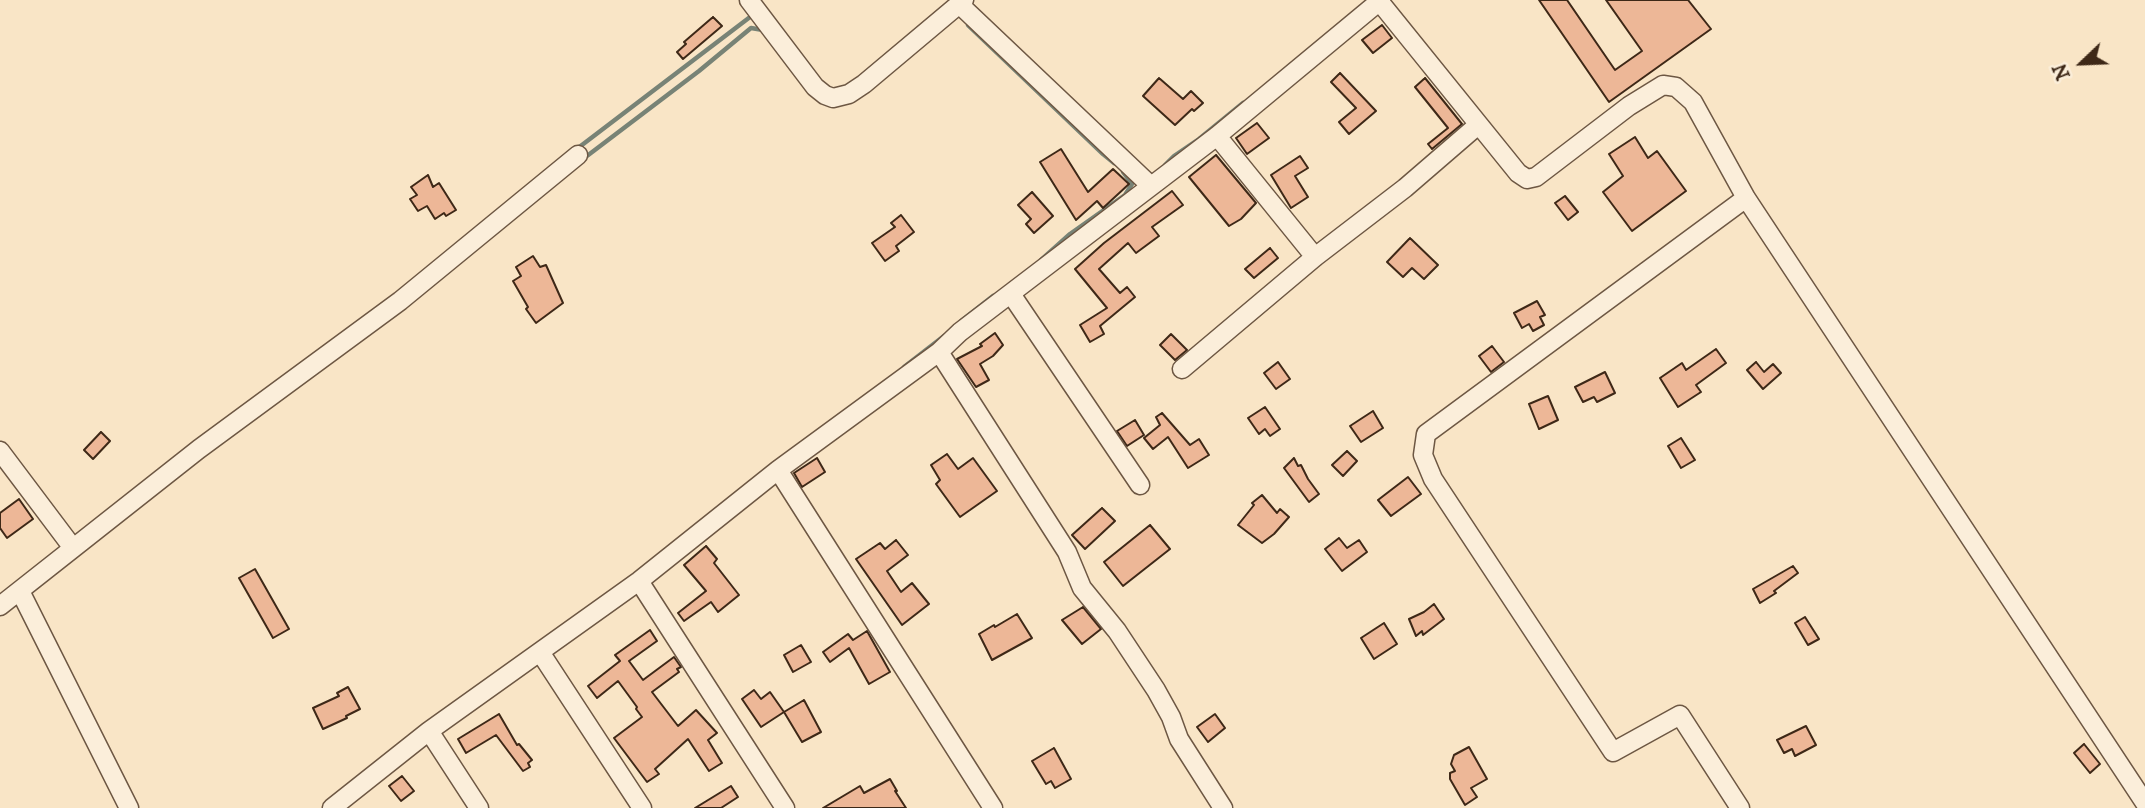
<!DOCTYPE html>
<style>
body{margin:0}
#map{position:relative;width:2145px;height:808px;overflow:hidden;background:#f9e5c6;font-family:"IM FELL DW Pica",serif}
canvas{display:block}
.north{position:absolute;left:2047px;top:28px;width:70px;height:70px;-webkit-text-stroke:5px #fbeeda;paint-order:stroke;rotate:247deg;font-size:19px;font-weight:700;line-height:28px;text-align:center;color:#3e2817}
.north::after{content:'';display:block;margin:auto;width:24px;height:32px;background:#3e2817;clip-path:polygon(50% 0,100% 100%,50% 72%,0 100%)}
</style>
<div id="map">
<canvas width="2145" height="808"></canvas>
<div class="north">N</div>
</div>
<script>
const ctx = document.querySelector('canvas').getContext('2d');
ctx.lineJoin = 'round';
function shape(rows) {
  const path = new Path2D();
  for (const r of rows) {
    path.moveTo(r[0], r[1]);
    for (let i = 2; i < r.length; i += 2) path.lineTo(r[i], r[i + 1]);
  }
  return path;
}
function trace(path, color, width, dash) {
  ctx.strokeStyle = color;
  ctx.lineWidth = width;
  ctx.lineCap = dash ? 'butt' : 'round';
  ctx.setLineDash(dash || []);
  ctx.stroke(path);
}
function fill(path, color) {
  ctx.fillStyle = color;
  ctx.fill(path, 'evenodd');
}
trace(shape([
 [968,25,1103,154,1114,163],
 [578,148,754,14],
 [583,159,699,71,751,28,763,30],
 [1165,165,1174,156,1199,139,1243,103],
 [1041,260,1070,234,1125,195,1132,184,1123,172],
 [961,321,993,296],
 [904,367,944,336]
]), '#788376', 4.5);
const building = shape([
 [1539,0,1567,0,1615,70,1642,51,1606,0,1688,0,1711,29,1609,102,1539,0],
 [713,17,722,26,683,59,677,52,686,44,684,42,713,17],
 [1382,25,1392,38,1373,53,1362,40,1382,25],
 [1340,73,1376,111,1349,134,1339,122,1356,108,1331,82,1340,73],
 [1159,78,1183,99,1191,91,1203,103,1194,111,1192,109,1175,125,1143,96,1159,78],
 [1425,78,1462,124,1432,149,1428,144,1448,128,1415,87,1425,78],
 [1257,123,1269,138,1247,154,1236,138,1257,123],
 [1635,137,1648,158,1657,151,1686,191,1632,231,1603,192,1623,176,1609,154,1635,137],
 [1061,149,1088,192,1113,169,1129,184,1103,208,1097,201,1076,220,1040,162,1061,149],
 [1216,155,1256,203,1241,219,1229,226,1189,177,1216,155],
 [1300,156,1308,168,1295,176,1308,197,1291,208,1271,175,1300,156],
 [428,175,433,187,439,183,456,210,446,216,444,213,435,219,427,206,418,211,410,199,417,195,411,187,428,175],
 [1172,191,1183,205,1152,227,1159,236,1136,253,1128,243,1099,269,1120,293,1127,287,1135,297,1100,326,1104,334,1090,342,1080,325,1107,308,1075,269,1104,243,1172,191],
 [1032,192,1053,216,1034,233,1026,224,1031,219,1018,205,1032,192],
 [1565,196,1578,212,1568,220,1555,203,1565,196],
 [901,215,914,232,896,246,899,251,885,261,872,243,895,227,891,223,901,215],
 [1410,238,1438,265,1424,279,1412,268,1403,277,1387,262,1410,238],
 [1270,248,1278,258,1254,278,1245,269,1270,248],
 [533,256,540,267,546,265,563,303,536,323,526,309,528,307,513,281,521,276,516,267,533,256],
 [1537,301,1545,315,1540,317,1544,325,1533,331,1529,324,1522,328,1514,313,1537,301],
 [995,333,1003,345,993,356,980,364,989,380,976,387,957,359,982,346,980,344,995,333],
 [1171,334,1187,350,1175,360,1160,345,1171,334],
 [1492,346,1504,362,1491,372,1479,356,1492,346],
 [1716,349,1726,363,1696,385,1701,392,1678,407,1660,378,1682,363,1686,370,1716,349],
 [1278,362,1290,379,1276,389,1264,373,1278,362],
 [1756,362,1764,372,1773,364,1781,373,1763,389,1747,370,1756,362],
 [1605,372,1615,393,1597,402,1594,397,1583,402,1575,387,1605,372],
 [1548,396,1558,420,1539,429,1529,404,1548,396],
 [1265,407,1280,429,1270,436,1265,429,1259,434,1248,418,1265,407],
 [1373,411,1383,428,1361,442,1350,426,1373,411],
 [1162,413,1190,445,1199,439,1209,455,1188,468,1168,437,1153,449,1144,438,1160,425,1156,417,1162,413],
 [1135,420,1144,435,1127,446,1117,431,1135,420],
 [101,432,110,441,93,459,84,450,101,432],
 [1681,438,1695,460,1681,468,1668,446,1681,438],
 [1347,451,1357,461,1343,476,1332,465,1347,451],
 [947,454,958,469,973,458,997,491,960,517,936,484,940,480,931,465,947,454],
 [817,458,825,472,802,487,794,473,817,458],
 [1294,458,1298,466,1301,465,1308,479,1319,494,1309,502,1284,468,1294,458],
 [1408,477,1421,494,1391,516,1378,500,1408,477],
 [1262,495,1277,513,1280,509,1289,517,1274,534,1262,543,1238,525,1254,505,1252,503,1262,495],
 [19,499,33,519,7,538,0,528,0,513,19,499],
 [1102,508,1115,521,1085,549,1072,535,1102,508],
 [1150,525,1170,549,1123,586,1104,562,1150,525],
 [1339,538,1347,548,1359,540,1367,552,1342,571,1325,549,1339,538],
 [896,540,908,555,887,571,901,592,912,583,929,604,902,625,856,559,880,543,885,549,896,540],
 [706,546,717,559,714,563,739,595,718,612,711,602,684,621,678,613,706,591,684,565,706,546],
 [1793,566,1798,573,1774,591,1776,593,1760,603,1753,589,1793,566],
 [255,569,289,629,273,638,239,578,255,569],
 [1434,604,1444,619,1423,635,1422,631,1416,636,1409,619,1424,612,1434,604],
 [1083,607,1101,629,1082,644,1062,620,1083,607],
 [1017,614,1032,638,992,660,979,634,994,625,995,627,1017,614],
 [1805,617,1819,639,1808,645,1795,623,1805,617],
 [1384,623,1397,644,1374,659,1361,638,1384,623],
 [650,630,657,641,629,661,643,680,674,657,681,667,677,669,679,672,652,692,678,726,696,710,717,733,708,740,722,763,709,771,688,739,655,769,659,774,647,782,614,738,642,717,636,709,637,707,618,681,597,698,588,686,620,661,615,655,650,630],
 [867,631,890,672,869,684,849,648,830,662,823,652,848,634,853,640,867,631],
 [801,645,811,662,793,672,784,655,801,645],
 [348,687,360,709,346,716,347,718,323,729,313,708,339,696,337,693,348,687],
 [754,690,761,699,770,692,784,712,761,727,742,699,754,690],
 [804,700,821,732,802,742,784,712,804,700],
 [499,714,517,745,519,744,532,760,528,763,530,767,523,771,496,735,466,753,458,739,499,714],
 [1215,714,1225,728,1208,742,1197,727,1215,714],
 [1806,726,1816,745,1795,756,1792,749,1784,753,1777,740,1806,726],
 [2084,744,2100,764,2090,773,2074,753,2084,744],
 [1469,747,1487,779,1471,788,1477,797,1465,805,1450,779,1450,773,1455,771,1451,764,1454,755,1469,747],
 [1054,748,1071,779,1055,788,1051,781,1046,784,1032,761,1054,748],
 [402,776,414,791,401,801,389,786,402,776],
 [890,779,897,791,895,791,906,808,823,808,860,786,864,793,890,779],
 [731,786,738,797,721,808,695,808,731,786]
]);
fill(building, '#edb797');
trace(building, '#3e2817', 2);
const street = shape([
 [749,0,815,87,825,95,833,98,849,94,864,84,964,0],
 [1379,1,1518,173,1527,179,1536,177,1629,106,1663,85,1676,87,1693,102,1746,198,2145,803],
 [959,4,1151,186],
 [1217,136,1315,257],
 [1011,294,1140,485],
 [939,352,1067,552,1082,588,1117,631,1156,690,1171,717,1179,739,1223,808],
 [1182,369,1315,257,1405,188,1478,125],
 [0,451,73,548],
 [778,470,993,808],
 [639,581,785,808],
 [20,591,129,808],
 [0,606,199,449,400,301,578,155],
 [540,652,642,808],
 [429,731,479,808],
 [332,808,429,731,639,581,778,470,939,352,960,332,1217,136,1381,0],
 [1740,808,1680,715,1613,752,1433,479,1423,455,1426,434,1746,198]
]);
trace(street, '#6d5743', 21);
trace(street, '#fbeeda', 18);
</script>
